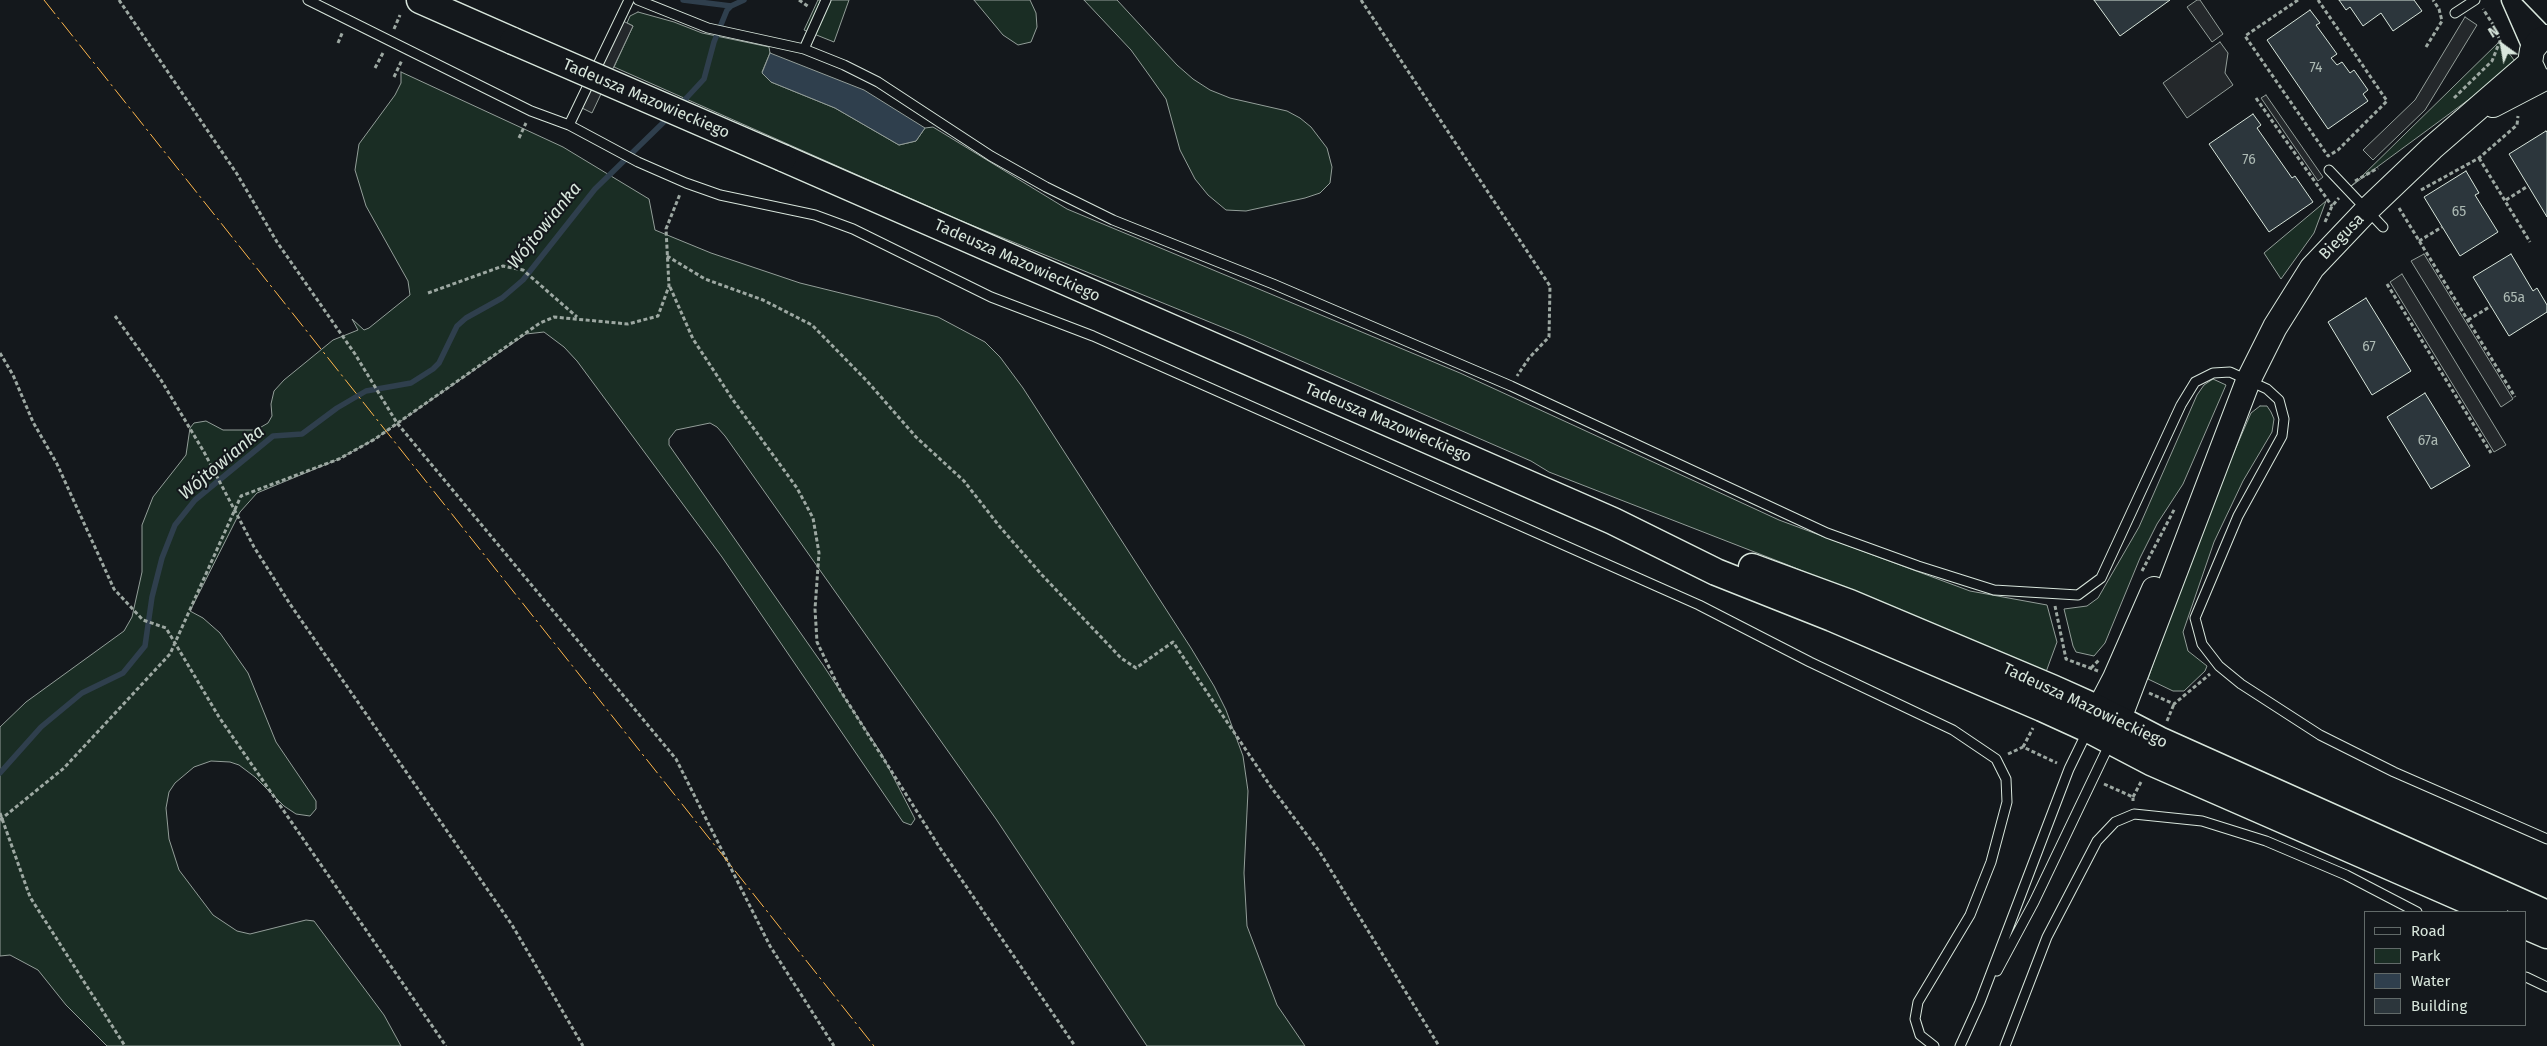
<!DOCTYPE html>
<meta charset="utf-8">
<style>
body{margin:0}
#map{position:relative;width:2547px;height:1046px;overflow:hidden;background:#14181c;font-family:"Fira Sans",sans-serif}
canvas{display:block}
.legend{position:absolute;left:2364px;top:911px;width:162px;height:115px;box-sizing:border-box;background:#14181c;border:1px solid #626a69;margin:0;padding:6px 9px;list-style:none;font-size:15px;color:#d8e6dc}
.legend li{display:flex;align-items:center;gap:10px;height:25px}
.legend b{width:25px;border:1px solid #626a69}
.north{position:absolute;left:2477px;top:20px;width:50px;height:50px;-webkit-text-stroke:4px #14181c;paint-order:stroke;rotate:328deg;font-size:14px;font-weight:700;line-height:20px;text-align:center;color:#d8e6dc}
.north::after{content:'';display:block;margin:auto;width:18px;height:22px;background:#d8e6dc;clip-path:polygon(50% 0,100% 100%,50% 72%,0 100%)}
</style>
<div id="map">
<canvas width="2547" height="1046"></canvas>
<ul class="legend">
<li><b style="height:6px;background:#14181c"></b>Road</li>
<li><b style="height:14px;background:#1a2d24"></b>Park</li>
<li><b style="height:14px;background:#2f3f4d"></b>Water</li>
<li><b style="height:14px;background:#2c363c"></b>Building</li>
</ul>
<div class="north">N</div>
</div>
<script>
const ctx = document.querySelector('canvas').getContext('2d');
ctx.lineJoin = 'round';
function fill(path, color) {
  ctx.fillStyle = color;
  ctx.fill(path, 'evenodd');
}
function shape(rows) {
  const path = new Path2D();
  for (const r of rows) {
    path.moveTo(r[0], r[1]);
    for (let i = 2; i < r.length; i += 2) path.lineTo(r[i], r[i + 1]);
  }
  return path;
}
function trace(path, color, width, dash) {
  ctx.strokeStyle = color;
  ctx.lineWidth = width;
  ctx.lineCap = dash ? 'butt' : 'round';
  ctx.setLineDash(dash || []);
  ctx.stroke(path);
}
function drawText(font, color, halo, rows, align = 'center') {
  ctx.font = font + ' "Fira Sans",sans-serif';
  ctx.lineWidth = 4;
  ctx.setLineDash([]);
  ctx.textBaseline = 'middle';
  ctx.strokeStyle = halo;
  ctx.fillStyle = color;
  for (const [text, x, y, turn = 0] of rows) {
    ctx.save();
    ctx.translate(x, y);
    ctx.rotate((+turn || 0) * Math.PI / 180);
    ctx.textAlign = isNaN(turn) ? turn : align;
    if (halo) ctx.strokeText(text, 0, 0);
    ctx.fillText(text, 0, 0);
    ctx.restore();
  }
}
const green = shape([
 [818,0,849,0,834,42,804,30,818,0],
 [974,0,1030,0,1036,13,1037,27,1031,42,1018,45,1003,35,974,0],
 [1084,0,1117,0,1177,65,1193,79,1210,90,1230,98,1287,111,1300,118,1311,127,1327,148,1332,167,1330,183,1320,193,1305,198,1246,211,1226,210,1208,195,1195,179,1180,150,1166,99,1149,75,1131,50,1084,0],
 [638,12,674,22,702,33,769,47,770,53,762,72,771,82,835,108,899,145,916,141,925,128,933,127,1067,209,1460,373,1779,520,1970,591,2047,605,2057,642,2046,672,1788,565,1549,472,1531,461,1244,336,959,220,614,67,633,26,627,23,630,16,638,12],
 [2500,41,2517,64,2346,190,2357,181,2500,41],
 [401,72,563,147,649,199,655,230,711,253,800,283,938,317,985,342,1000,357,1023,388,1191,648,1214,686,1226,710,1243,756,1248,791,1244,873,1247,926,1277,1005,1305,1046,1147,1046,996,819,725,436,717,427,710,423,676,430,669,439,669,445,823,665,881,753,915,819,911,825,903,822,722,557,577,361,564,347,544,332,526,334,375,439,339,459,257,493,240,512,190,611,203,618,220,633,248,673,276,742,316,801,316,809,310,816,296,814,284,806,255,777,239,765,230,762,211,761,194,767,175,783,169,792,166,808,169,839,179,870,213,915,237,931,250,934,306,920,314,921,384,1015,401,1046,107,1046,66,1005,38,970,10,955,0,956,0,727,26,702,124,631,132,617,142,572,142,525,153,497,186,455,190,428,194,423,206,421,223,430,256,430,268,423,272,416,271,404,274,391,284,380,333,340,358,330,352,319,364,330,369,328,410,295,408,281,366,206,355,170,359,144,395,95,401,83,401,72],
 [2326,201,2314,233,2281,279,2264,253,2326,201],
 [2213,379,2226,385,2183,484,2157,524,2140,558,2105,643,2094,656,2076,652,2073,646,2064,609,2087,606,2098,598,2139,527,2197,395,2204,385,2213,379],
 [2260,406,2267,406,2271,412,2274,419,2272,432,2243,481,2214,542,2183,632,2188,651,2207,666,2205,671,2184,691,2173,691,2148,679,2190,553,2251,413,2260,406]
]);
fill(green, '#1a2d24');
trace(green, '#939e99', 1);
const parking = shape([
 [2197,0,2200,0,2223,34,2212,42,2187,7,2197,0],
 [2465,17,2477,25,2425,110,2373,160,2363,150,2415,100,2465,17],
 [619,19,633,26,592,113,578,106,619,19],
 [2220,42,2228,53,2225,73,2233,85,2187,118,2163,83,2220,42],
 [2266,95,2323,177,2318,181,2261,98,2266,95],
 [2424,254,2513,399,2501,407,2411,261,2424,254],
 [2402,274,2506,445,2494,452,2390,282,2402,274]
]);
fill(parking, '#24282b');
trace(parking, '#939e99', 1);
const water = shape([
 [770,53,864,90,925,128,916,141,899,145,835,108,771,82,762,73,770,53]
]);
fill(water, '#2f3f4d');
trace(water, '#939e99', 1);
trace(shape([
 [683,0,731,6],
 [679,106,704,79,714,42,727,10,731,6,744,0],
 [0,773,41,727,82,693,123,673,145,646,152,597,162,558,175,525,195,500,273,436,302,434,337,408,366,391,411,383,433,369,439,363,457,326,466,318,502,298,523,280,595,189,669,117]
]), '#2f3f4d', 5.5);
const building = shape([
 [2094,0,2170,0,2120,36,2094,0],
 [2339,0,2414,0,2422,11,2393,31,2381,13,2363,26,2350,7,2346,10,2339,0],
 [2310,10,2320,23,2316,25,2337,54,2331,58,2337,65,2342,62,2350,73,2354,70,2368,90,2363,94,2368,101,2328,129,2267,40,2310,10],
 [2253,114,2261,125,2257,128,2292,178,2295,176,2313,202,2269,232,2209,144,2253,114],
 [2546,131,2547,132,2547,217,2509,154,2546,131],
 [2466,171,2479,193,2475,195,2498,232,2460,256,2424,197,2466,171],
 [2511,254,2533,291,2537,288,2547,305,2547,312,2509,336,2473,277,2511,254],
 [2366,298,2411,371,2372,395,2328,322,2366,298],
 [2425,393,2470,466,2431,489,2387,417,2425,393]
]);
fill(building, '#2c363c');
trace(building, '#d8e6dc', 1);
const lane = shape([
 [308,0,531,111,569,125,638,162,686,183,720,195,815,215,853,229,991,297,1093,336,1699,605,1810,662,1953,730,1996,759,2006,779,2007,802,1991,862,1970,915,1918,1002,1915,1019,1920,1035,1934,1046],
 [638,0,708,28,804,49,844,65,878,82,991,156,1046,187,1113,220,1273,284,1511,386,1827,533,1918,566,1994,590,2078,595,2101,578,2181,405,2195,382,2213,373,2230,372,2267,389,2279,400,2284,419,2282,436,2238,516,2195,618,2202,644,2219,666,2241,684,2320,735,2394,772,2547,839],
 [2455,13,2475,0],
 [804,49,826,0],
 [569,125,629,0],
 [2329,170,2383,227],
 [1997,971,2034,902,2110,743],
 [2526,977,2547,987],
 [1960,1046,1980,1002,2069,769,2087,732],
 [2005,1046,2047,937,2097,841,2115,822,2134,814,2202,821,2266,841,2346,875,2417,912]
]);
const street = shape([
 [2510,0,2532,50],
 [2516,6,2546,37]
]);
const secondary = shape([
 [2536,76,2530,63,2532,50,2540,40,2547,37],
 [2493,105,2541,80],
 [2090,726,2115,678,2154,589],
 [2112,737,2248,381,2275,327,2312,268,2368,209,2432,148,2530,63]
]);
const primary = shape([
 [420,0,513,41],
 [783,158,1613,521,1716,572,1832,618,2042,708,2088,729,2151,762,2494,912],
 [1752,567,1850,603,2052,688,2099,709,2159,740,2547,914],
 [2526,926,2547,935]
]);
trace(lane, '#d8e6dc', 11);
trace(street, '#d8e6dc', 19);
trace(secondary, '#d8e6dc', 26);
trace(primary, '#d8e6dc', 29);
trace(shape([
 [119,0,237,174,277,242,355,354,397,423,676,759,770,946,834,1046],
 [799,0,809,7],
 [1361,0,1550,286,1549,337,1529,358,1517,376],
 [2298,0,2245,36,2328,156,2338,150,2387,101,2318,0],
 [394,29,400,15],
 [338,43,343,31],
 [2426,47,2442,21,2439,9,2433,0],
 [375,68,384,51],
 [394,77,402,60],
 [2256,98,2332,206],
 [2454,98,2492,61,2500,41,2494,26,2483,9],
 [519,138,526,123],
 [2479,158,2530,242],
 [2355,181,2378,168],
 [2421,190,2479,158,2517,125,2518,116],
 [2506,200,2528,186],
 [2399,208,2515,397],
 [2325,222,2332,206,2339,198],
 [2419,241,2442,227],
 [667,256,705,279,763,300,812,325,867,381,916,437,964,481,1000,527,1042,575,1121,658,1136,668,1173,642,1271,787,1319,851,1439,1046],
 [2387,284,2491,453],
 [670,287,693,339,733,400,797,488,813,518,819,553,815,609,817,642,840,690,940,848,1075,1046],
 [428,293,503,266,523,270,577,317],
 [115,316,161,380,204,452,254,547,290,604,512,925,583,1046],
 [2468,320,2491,306],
 [0,353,13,375,33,422,57,464,114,589,143,620,166,628,219,717,446,1046],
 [2142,571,2175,508],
 [2055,606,2066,659,2098,671],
 [2091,668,2099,660],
 [2149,693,2174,704,2210,674],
 [2167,721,2174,704],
 [2023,747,2033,728],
 [2008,754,2023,747,2057,763],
 [2104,784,2133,797,2133,801],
 [2133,797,2141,782],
 [0,813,30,897,125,1046],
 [0,820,64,768,170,654,241,496,339,459,375,439,540,323,554,317,628,324,658,316,669,286,666,229,680,194]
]), '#9da8a2', 3, [4, 2.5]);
trace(lane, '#14181c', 9);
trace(street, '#14181c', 16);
trace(secondary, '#14181c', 24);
trace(primary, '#14181c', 26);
const primaryBridge = shape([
 [513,41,783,158]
]);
trace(primaryBridge, '#d8e6dc', 29, []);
trace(primaryBridge, '#14181c', 26);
trace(shape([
 [44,0,874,1046]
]), '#ffb74d', 1, [18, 4, 2.5, 4]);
drawText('14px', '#adbab4', null, [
 ["74",2316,68],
 ["76",2249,160],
 ["65",2459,212],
 ["65a",2514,298],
 ["67",2369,347],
 ["67a",2428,441]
]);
drawText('16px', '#d8e6dc', '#14181c', [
 ["Tadeusza Mazowieckiego",646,99,23],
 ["Biegusa",2342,237,-46],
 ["Tadeusza Mazowieckiego",1017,261,24],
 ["Tadeusza Mazowieckiego",1388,423,23],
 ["Tadeusza Mazowieckiego",2085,706,25]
]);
drawText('italic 18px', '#d8e6dc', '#14181c', [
 ["Wójtowianka",545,226,-51],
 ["Wójtowianka",222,463,-40]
]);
</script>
